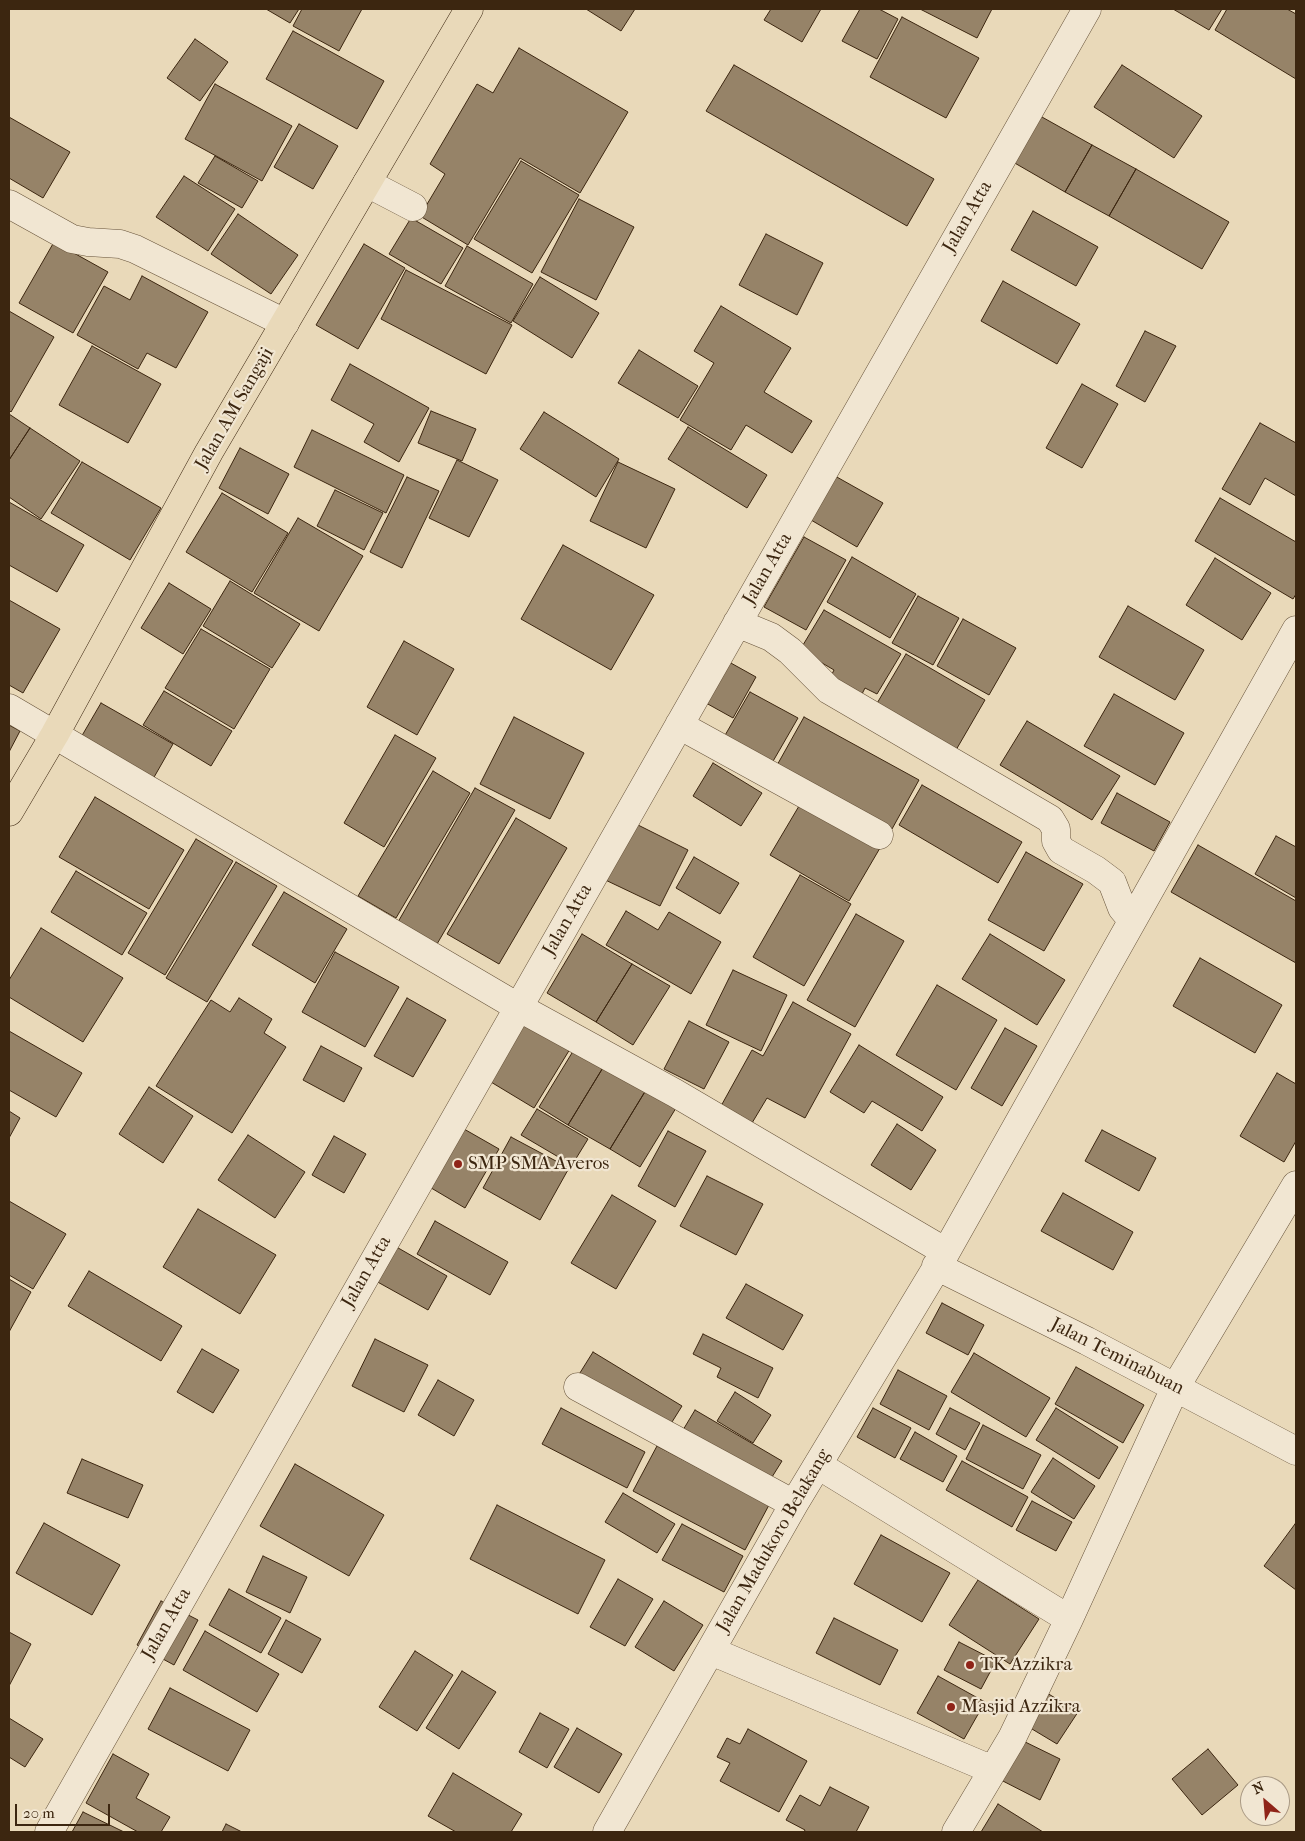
<!DOCTYPE html>
<style>
body{margin:0}
#map{position:relative;width:1305px;height:1841px;overflow:hidden;background:#e9d9b9;font-family:"IM FELL French Canon",serif}
canvas{display:block}
.frame{position:absolute;inset:0;border:10px solid #3c2610;pointer-events:none}
.north{position:absolute;left:1240px;top:1776px;width:50px;height:50px;box-sizing:border-box;background:#f1e6d2;border:1px solid #a99984;border-radius:50%;rotate:333deg;font-size:14px;font-weight:700;line-height:20px;text-align:center;color:#3c2610}
.north::after{content:'';display:block;margin:auto;width:18px;height:22px;background:#8f2418;clip-path:polygon(50% 0,100% 100%,50% 72%,0 100%)}
.scale{position:absolute;left:15px;top:1804px;width:95px;height:22px;box-sizing:border-box;border:2px solid #3c2610;border-top:0;padding-left:6px;font-size:15px;line-height:18px;white-space:nowrap;color:#3c2610;-webkit-text-stroke:4px #f1e6d2;paint-order:stroke}
</style>
<div id="map">
<canvas width="1305" height="1841"></canvas>
<div class="frame"></div>
<div class="north">N</div>
<div class="scale">20 m</div>
</div>
<script>
const ctx = document.querySelector('canvas').getContext('2d');
ctx.lineJoin = 'round';
function fill(path, color) {
  ctx.fillStyle = color;
  ctx.fill(path, 'evenodd');
}
function shape(rows) {
  const path = new Path2D();
  for (const r of rows) {
    path.moveTo(r[0], r[1]);
    for (let i = 2; i < r.length; i += 2) path.lineTo(r[i], r[i + 1]);
  }
  return path;
}
function trace(path, color, width, dash) {
  ctx.strokeStyle = color;
  ctx.lineWidth = width;
  ctx.lineCap = dash ? 'butt' : 'round';
  ctx.setLineDash(dash || []);
  ctx.stroke(path);
}
function drawText(font, color, halo, rows, align = 'center') {
  ctx.font = font + ' "IM FELL French Canon",serif';
  ctx.lineWidth = 4.5;
  ctx.setLineDash([]);
  ctx.textBaseline = 'middle';
  ctx.strokeStyle = halo;
  ctx.fillStyle = color;
  for (const [text, x, y, turn = 0] of rows) {
    ctx.save();
    ctx.translate(x, y);
    ctx.rotate((+turn || 0) * Math.PI / 180);
    ctx.textAlign = isNaN(turn) ? turn : align;
    if (halo) ctx.strokeText(text, 0, 0);
    ctx.fillText(text, 0, 0);
    ctx.restore();
  }
}
const building = shape([
 [266,9,299,9,290,23,266,9],
 [302,9,362,9,339,51,293,26,302,9],
 [586,9,635,9,621,31,586,9],
 [771,9,821,9,802,42,764,20,771,9],
 [860,9,879,9,898,19,877,59,842,41,860,9],
 [920,9,992,9,977,38,920,9],
 [1173,9,1222,9,1209,30,1173,9],
 [1227,9,1287,9,1296,14,1296,79,1215,30,1227,9],
 [902,17,979,58,946,118,870,77,902,17],
 [293,31,384,81,357,129,266,79,293,31],
 [195,39,228,62,200,101,167,78,195,39],
 [519,48,628,112,580,193,520,158,468,245,420,216,445,174,430,164,477,84,493,93,519,48],
 [734,65,934,179,907,226,706,111,734,65],
 [1122,65,1202,116,1174,158,1094,107,1122,65],
 [215,84,292,126,262,181,185,139,215,84],
 [1033,112,1092,145,1065,192,1006,158,1033,112],
 [9,117,70,152,43,198,9,178,9,117],
 [299,124,338,146,313,189,274,167,299,124],
 [1092,145,1136,169,1109,216,1065,192,1092,145],
 [215,156,258,181,242,208,198,183,215,156],
 [521,161,579,195,532,273,474,239,521,161],
 [1136,169,1229,222,1202,269,1109,216,1136,169],
 [184,176,235,209,208,251,156,217,184,176],
 [579,199,634,227,596,300,541,272,579,199],
 [1033,211,1098,247,1076,286,1011,250,1033,211],
 [238,214,298,255,271,294,211,254,238,214],
 [411,218,463,248,441,284,389,254,411,218],
 [766,234,823,263,797,315,739,285,766,234],
 [54,242,108,272,73,333,19,303,54,242],
 [364,244,405,268,358,349,316,325,364,244],
 [467,246,533,284,511,323,445,286,467,246],
 [406,270,512,325,486,374,381,319,406,270],
 [142,276,208,312,176,368,147,353,138,369,77,335,104,286,130,300,142,276],
 [540,277,599,313,572,358,513,321,540,277],
 [1003,281,1080,324,1057,364,981,321,1003,281],
 [721,306,791,348,764,392,812,421,792,453,746,425,731,450,680,420,714,363,694,351,721,306],
 [9,311,54,337,11,412,9,410,9,311],
 [1145,331,1176,346,1145,402,1116,386,1145,331],
 [92,346,161,384,128,443,59,405,92,346],
 [639,350,698,386,678,418,618,383,639,350],
 [350,364,429,408,399,462,364,442,374,424,331,400,350,364],
 [1082,384,1118,404,1082,468,1046,448,1082,384],
 [431,411,476,429,462,461,418,443,431,411],
 [544,412,619,459,596,497,520,449,544,412],
 [9,414,30,428,9,460,9,414],
 [1260,423,1296,443,1296,496,1265,478,1250,505,1222,489,1260,423],
 [688,427,767,475,747,508,668,459,688,427],
 [30,428,80,461,41,519,9,497,9,460,30,428],
 [312,430,404,475,386,513,294,467,312,430],
 [240,448,289,474,268,514,219,488,240,448],
 [457,460,498,480,469,537,429,518,457,460],
 [82,462,161,508,130,560,51,513,82,462],
 [618,462,675,489,646,548,590,521,618,462],
 [819,467,883,503,857,547,794,510,819,467],
 [407,477,439,491,402,568,370,552,407,477],
 [335,490,383,513,364,550,317,526,335,490],
 [222,493,288,533,252,592,186,552,222,493],
 [1220,498,1296,542,1296,594,1293,599,1195,541,1220,498],
 [9,502,84,545,57,592,9,565,9,502],
 [298,518,363,556,319,631,254,593,298,518],
 [804,537,846,560,806,630,764,607,804,537],
 [563,545,654,595,611,670,521,619,563,545],
 [852,557,916,594,890,638,827,602,852,557],
 [1215,558,1271,593,1242,640,1186,605,1215,558],
 [230,581,300,624,272,668,203,626,230,581],
 [169,583,211,609,183,654,141,628,169,583],
 [918,596,959,618,933,665,892,643,918,596],
 [9,600,60,629,23,693,9,685,9,600],
 [1128,606,1204,650,1175,700,1099,657,1128,606],
 [824,610,901,654,877,694,865,688,861,696,830,678,834,670,800,650,824,610],
 [963,619,1016,648,989,695,937,666,963,619],
 [201,629,270,669,234,729,165,688,201,629],
 [404,641,454,669,417,735,367,707,404,641],
 [906,654,985,700,956,750,876,705,906,654],
 [720,657,756,677,733,718,697,698,720,657],
 [164,691,232,731,211,766,143,725,164,691],
 [750,692,798,718,772,763,724,737,750,692],
 [1114,694,1184,733,1155,785,1084,746,1114,694],
 [101,703,173,744,153,779,80,739,101,703],
 [514,717,584,753,550,819,480,784,514,717],
 [804,717,919,780,892,829,776,767,804,717],
 [1027,721,1120,776,1092,820,1000,765,1027,721],
 [9,725,20,731,9,752,9,725],
 [395,735,436,758,384,847,344,823,395,735],
 [713,763,762,793,741,826,693,796,713,763],
 [433,771,470,793,396,918,358,896,433,771],
 [922,785,1022,842,998,883,899,825,922,785],
 [475,788,515,810,437,944,398,922,475,788],
 [1117,793,1170,822,1154,851,1101,823,1117,793],
 [95,797,184,850,149,909,59,857,95,797],
 [802,801,880,848,849,901,770,855,802,801],
 [516,818,567,848,499,964,447,934,516,818],
 [626,819,688,850,660,906,597,876,626,819],
 [1276,836,1296,847,1296,898,1255,874,1276,836],
 [196,839,233,861,165,975,128,953,196,839],
 [1198,845,1296,901,1296,963,1171,892,1198,845],
 [1026,852,1083,884,1044,951,988,920,1026,852],
 [694,857,739,883,720,914,676,888,694,857],
 [236,862,277,886,207,1002,166,978,236,862],
 [76,871,147,913,122,955,51,912,76,871],
 [800,875,851,904,804,986,753,957,800,875],
 [284,892,347,929,315,983,252,945,284,892],
 [626,911,658,930,669,912,721,942,691,994,606,945,626,911],
 [856,914,904,941,855,1027,807,1000,856,914],
 [41,928,123,978,83,1042,9,997,9,980,41,928],
 [582,934,632,964,596,1022,547,993,582,934],
 [990,934,1065,980,1037,1025,962,979,990,934],
 [335,952,399,987,365,1047,302,1012,335,952],
 [1200,958,1282,1005,1255,1053,1173,1006,1200,958],
 [632,964,670,986,633,1045,596,1022,632,964],
 [733,970,787,995,761,1051,706,1025,733,970],
 [937,985,997,1020,956,1090,896,1055,937,985],
 [239,998,272,1019,264,1033,286,1047,232,1133,156,1086,211,1000,230,1012,239,998],
 [407,998,446,1020,413,1077,374,1056,407,998],
 [793,1002,851,1034,805,1118,767,1098,752,1123,721,1106,752,1050,763,1056,793,1002],
 [513,1014,570,1049,534,1108,476,1073,513,1014],
 [689,1021,729,1042,704,1089,664,1069,689,1021],
 [1005,1028,1037,1046,1002,1106,971,1088,1005,1028],
 [9,1031,82,1073,56,1117,9,1090,9,1031],
 [859,1045,943,1097,922,1131,872,1101,864,1113,830,1092,859,1045],
 [321,1046,362,1068,344,1102,303,1080,321,1046],
 [575,1048,604,1066,568,1125,539,1107,575,1048],
 [604,1066,646,1090,610,1149,568,1125,604,1066],
 [1277,1073,1296,1084,1296,1141,1284,1162,1240,1136,1277,1073],
 [149,1087,193,1116,163,1163,119,1134,149,1087],
 [646,1090,676,1108,640,1167,610,1149,646,1090],
 [537,1109,588,1139,572,1165,521,1135,537,1109],
 [9,1111,20,1118,9,1138,9,1111],
 [450,1121,499,1149,465,1208,416,1179,450,1121],
 [897,1124,936,1150,911,1190,871,1165,897,1124],
 [1102,1130,1156,1158,1139,1191,1085,1161,1102,1130],
 [668,1131,706,1151,675,1207,638,1186,668,1131],
 [248,1135,305,1172,275,1218,218,1180,248,1135],
 [334,1136,366,1154,344,1193,312,1175,334,1136],
 [511,1137,569,1168,540,1220,483,1188,511,1137],
 [707,1176,763,1204,736,1255,680,1226,707,1176],
 [1063,1193,1133,1232,1113,1270,1041,1231,1063,1193],
 [612,1195,656,1221,616,1289,571,1263,612,1195],
 [9,1201,66,1234,33,1289,9,1275,9,1201],
 [198,1209,276,1255,240,1314,163,1267,198,1209],
 [435,1221,508,1262,490,1295,417,1254,435,1221],
 [393,1245,447,1276,428,1310,374,1280,393,1245],
 [89,1271,182,1326,161,1361,68,1306,89,1271],
 [9,1279,31,1292,9,1332,9,1279],
 [746,1284,803,1315,783,1350,726,1318,746,1284],
 [942,1303,984,1325,968,1355,926,1333,942,1303],
 [703,1334,773,1368,758,1398,717,1377,721,1368,693,1354,703,1334],
 [375,1339,428,1365,404,1412,352,1386,375,1339],
 [202,1349,239,1370,213,1413,177,1392,202,1349],
 [593,1352,682,1406,667,1430,578,1376,593,1352],
 [974,1353,1050,1398,1026,1437,951,1392,974,1353],
 [1076,1367,1144,1405,1123,1443,1055,1404,1076,1367],
 [898,1370,947,1396,929,1430,880,1404,898,1370],
 [438,1380,474,1400,454,1436,418,1415,438,1380],
 [735,1392,771,1415,753,1443,717,1421,735,1392],
 [561,1408,645,1452,627,1488,542,1444,561,1408],
 [873,1408,911,1428,895,1458,857,1437,873,1408],
 [950,1408,980,1423,965,1450,936,1434,950,1408],
 [1056,1408,1118,1447,1099,1479,1036,1440,1056,1408],
 [695,1410,782,1461,767,1485,680,1435,695,1410],
 [983,1425,1041,1455,1023,1489,966,1459,983,1425],
 [915,1432,957,1456,943,1482,900,1459,915,1432],
 [657,1446,769,1505,745,1550,633,1491,657,1446],
 [1053,1458,1095,1486,1074,1519,1031,1492,1053,1458],
 [82,1459,143,1485,128,1518,67,1493,82,1459],
 [962,1461,1028,1497,1012,1527,946,1490,962,1461],
 [295,1464,384,1515,349,1576,260,1526,295,1464],
 [623,1493,675,1524,657,1553,605,1522,623,1493],
 [1032,1501,1072,1522,1056,1551,1016,1530,1032,1501],
 [497,1505,605,1560,578,1614,470,1559,497,1505],
 [44,1523,120,1565,92,1615,16,1573,44,1523],
 [682,1524,743,1556,724,1592,662,1560,682,1524],
 [1295,1524,1296,1524,1296,1590,1264,1566,1295,1524],
 [881,1535,950,1573,922,1622,854,1584,881,1535],
 [263,1556,307,1577,290,1613,246,1592,263,1556],
 [618,1579,653,1599,625,1646,590,1627,618,1579],
 [978,1580,1039,1619,1010,1664,949,1625,978,1580],
 [229,1589,281,1618,261,1653,209,1625,229,1589],
 [161,1601,198,1620,174,1665,137,1645,161,1601],
 [664,1601,703,1625,674,1671,635,1647,664,1601],
 [834,1618,898,1650,880,1685,816,1653,834,1618],
 [286,1620,321,1639,302,1673,268,1654,286,1620],
 [205,1631,279,1674,257,1712,183,1670,205,1631],
 [9,1632,31,1644,9,1686,9,1632],
 [959,1642,996,1661,981,1689,944,1670,959,1642],
 [415,1651,453,1675,417,1731,379,1707,415,1651],
 [462,1671,496,1692,459,1749,426,1728,462,1671],
 [938,1676,985,1702,964,1739,917,1713,938,1676],
 [170,1688,250,1730,228,1771,148,1729,170,1688],
 [1047,1693,1078,1712,1057,1744,1027,1726,1047,1693],
 [540,1713,569,1729,547,1768,519,1752,540,1713],
 [9,1718,43,1739,25,1767,9,1757,9,1718],
 [577,1728,622,1754,599,1793,554,1767,577,1728],
 [748,1729,807,1761,779,1812,720,1781,730,1763,717,1757,727,1738,740,1744,748,1729],
 [1017,1738,1060,1759,1040,1800,997,1778,1017,1738],
 [1208,1749,1238,1785,1202,1815,1172,1779,1208,1749],
 [113,1754,149,1774,136,1798,170,1817,161,1832,138,1832,86,1803,113,1754],
 [453,1773,522,1814,511,1832,456,1832,428,1816,453,1773],
 [830,1787,869,1807,856,1832,804,1832,805,1830,786,1820,800,1795,820,1806,830,1787],
 [998,1804,1043,1832,981,1832,998,1804],
 [83,1812,124,1832,72,1832,83,1812],
 [226,1824,242,1832,222,1832,226,1824]
]);
fill(building, '#968368');
trace(building, '#3c2610', 1);
const minor = shape([
 [367,183,413,207],
 [9,204,72,239,88,242,120,244,135,249,285,323],
 [737,623,771,637,790,651,829,690,1050,819,1056,829,1056,841,1061,850,1096,870,1112,882,1122,908,1132,920],
 [9,708,518,1007,675,1093,946,1252],
 [679,725,879,835],
 [936,1266,1087,1341,1296,1451],
 [578,1387,794,1504],
 [818,1465,1069,1619],
 [711,1651,993,1770,1012,1738,1069,1619,1175,1388,1296,1185],
 [49,1832,1087,9],
 [607,1832,794,1504,946,1252,1296,630],
 [956,1832,993,1770]
]);
const highway = shape([
 [9,812,55,734,209,452,469,9]
]);
trace(minor, '#67533a', 29);
trace(highway, '#3c2610', 29);
trace(minor, '#f1e6d2', 28);
trace(highway, '#e9d9b9', 28);
for (const [x, y, r, color] of [
 [458,1164,5,"#8f2418"],
 [970,1665,5,"#8f2418"],
 [951,1707,5,"#8f2418"]
]) {
  const dot = new Path2D();
  dot.arc(x, y, r, 0, 2 * Math.PI);
  ctx.fillStyle = color;
  ctx.fill(dot);
  trace(dot, '#f1e6d2', 2);
}
drawText('19px', '#3c2610', '#f1e6d2', [
 ["Jalan Atta",968,217,-60],
 ["Jalan AM Sangaji",235,409,-60],
 ["Jalan Atta",768,569,-60],
 ["Jalan Atta",568,920,-60],
 ["Jalan Atta",367,1272,-60],
 ["Jalan Teminabuan",1117,1357,27],
 ["Jalan Madukoro Belakang",774,1541,-60],
 ["Jalan Atta",167,1624,-60]
]);
drawText('19px', '#3c2610', '#f1e6d2', [
 ["SMP SMA Averos",468,1164],
 ["TK Azzikra",980,1665],
 ["Masjid Azzikra",961,1707]
], 'left');
</script>
